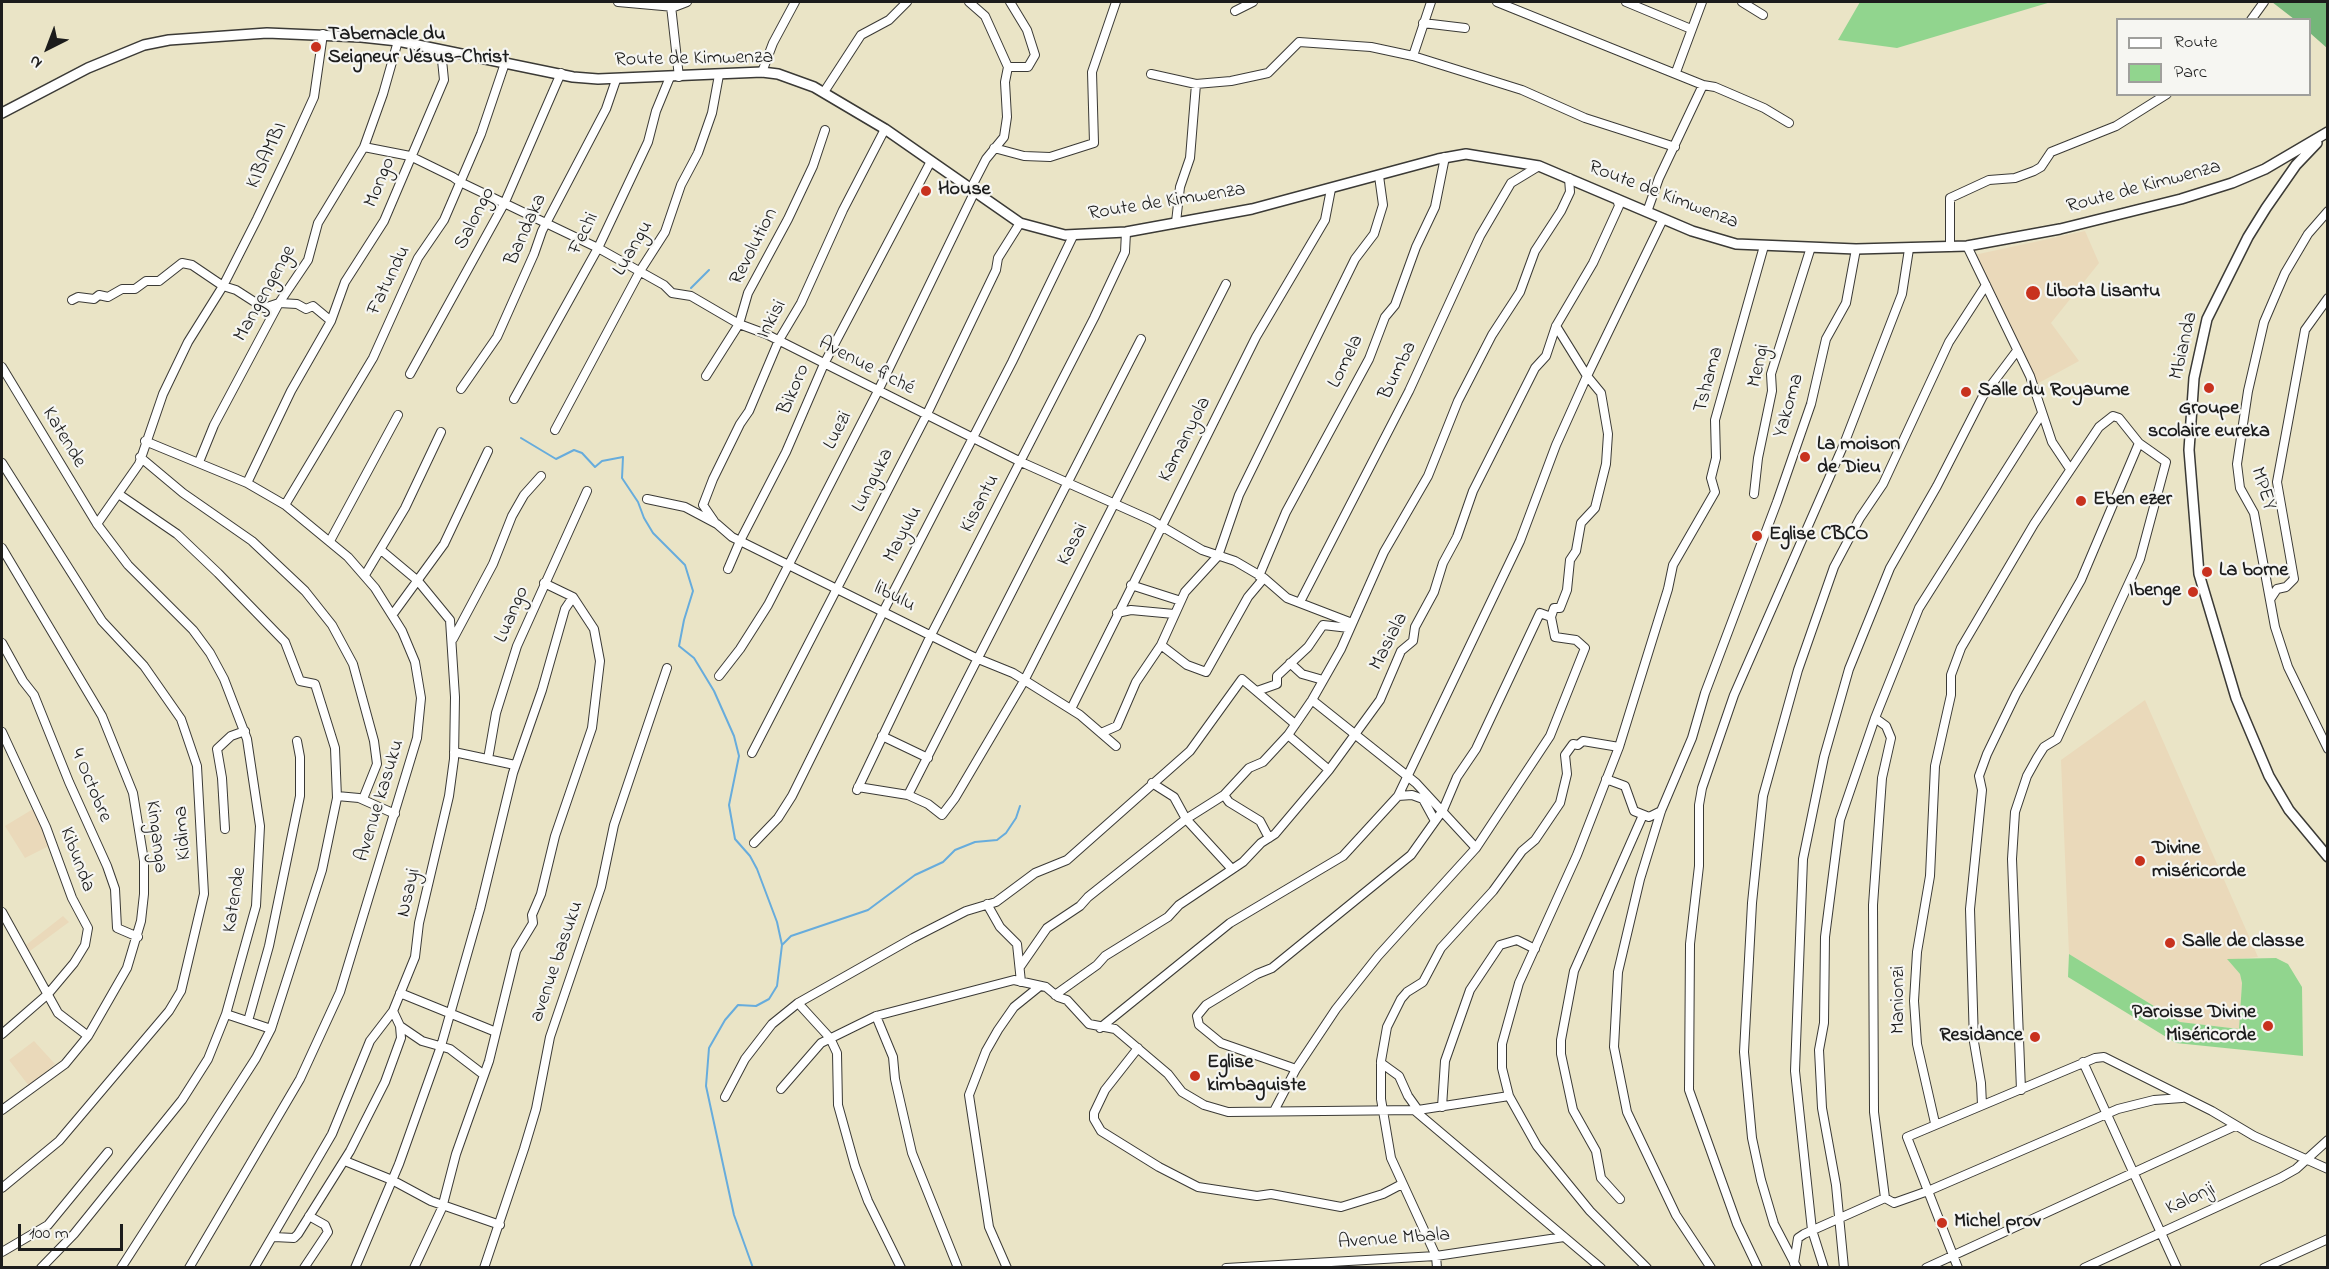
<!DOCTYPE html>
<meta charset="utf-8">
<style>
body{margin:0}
#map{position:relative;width:2329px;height:1269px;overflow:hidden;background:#eae4c6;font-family:"Indie Flower",sans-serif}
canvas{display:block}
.frame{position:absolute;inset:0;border:3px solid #1c1c1c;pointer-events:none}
.legend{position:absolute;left:2116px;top:18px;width:195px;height:78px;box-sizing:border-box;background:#f6f6f2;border:2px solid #9f9f9c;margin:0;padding:8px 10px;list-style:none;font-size:18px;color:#1c1c1c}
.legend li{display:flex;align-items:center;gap:12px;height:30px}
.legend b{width:30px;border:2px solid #9f9f9c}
.north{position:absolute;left:18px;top:18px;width:60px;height:60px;-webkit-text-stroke:4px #f6f6f2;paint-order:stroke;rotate:222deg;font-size:16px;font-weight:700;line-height:24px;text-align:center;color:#1c1c1c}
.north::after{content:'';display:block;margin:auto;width:21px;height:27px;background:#1c1c1c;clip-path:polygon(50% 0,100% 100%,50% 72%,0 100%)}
.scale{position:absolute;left:18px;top:1224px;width:105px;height:27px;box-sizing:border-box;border:3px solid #1c1c1c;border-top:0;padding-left:8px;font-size:18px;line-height:21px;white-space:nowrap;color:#1c1c1c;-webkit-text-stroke:4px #f6f6f2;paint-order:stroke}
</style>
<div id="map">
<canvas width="2329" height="1269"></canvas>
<div class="frame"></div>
<ul class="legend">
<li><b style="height:8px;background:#fff"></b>Route</li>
<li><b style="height:16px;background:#91d58e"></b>Parc</li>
</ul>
<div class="north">N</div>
<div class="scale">100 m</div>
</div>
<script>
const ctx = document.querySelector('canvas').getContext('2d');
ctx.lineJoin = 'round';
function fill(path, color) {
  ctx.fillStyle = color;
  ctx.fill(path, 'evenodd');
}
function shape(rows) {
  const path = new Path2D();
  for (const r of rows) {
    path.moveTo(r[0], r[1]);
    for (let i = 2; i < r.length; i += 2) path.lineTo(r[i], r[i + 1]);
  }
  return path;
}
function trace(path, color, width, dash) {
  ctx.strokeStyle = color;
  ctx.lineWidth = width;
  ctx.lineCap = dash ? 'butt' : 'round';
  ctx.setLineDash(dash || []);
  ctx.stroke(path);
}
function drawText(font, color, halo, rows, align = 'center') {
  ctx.font = font + ' "Indie Flower",sans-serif';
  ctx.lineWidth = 4.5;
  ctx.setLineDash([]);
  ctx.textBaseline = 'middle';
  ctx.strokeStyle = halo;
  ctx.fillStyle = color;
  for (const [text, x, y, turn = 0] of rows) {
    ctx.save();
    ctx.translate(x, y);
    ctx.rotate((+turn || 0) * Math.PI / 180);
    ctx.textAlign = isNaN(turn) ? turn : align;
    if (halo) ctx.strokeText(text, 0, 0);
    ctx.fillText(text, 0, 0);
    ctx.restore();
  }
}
fill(shape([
 [2085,231,2099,263,2051,323,2079,361,2035,385,1974,255],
 [2145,700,2258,957,2228,960,2240,974,2242,983,2239,1029,2180,1022,2069,954,2061,760],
 [33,809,51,845,25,858,5,826],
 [63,916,69,922,30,951,26,945],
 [34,1041,55,1064,29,1086,9,1060]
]), '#ead9ba');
fill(shape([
 [1860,2,2051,2,1897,48,1838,40],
 [2069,954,2180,1022,2239,1029,2242,983,2240,974,2227,959,2276,958,2288,964,2302,987,2303,1056,2176,1043,2068,977]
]), '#91d58e');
fill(shape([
 [2272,2,2327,2,2327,48,2310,33,2310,20,2294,19]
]), '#74b679');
trace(shape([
 [691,288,709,270],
 [521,438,556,459,574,450,582,453,595,467,602,461,623,457,622,478,638,502,644,518,653,533,685,565,693,591,684,620,679,646,694,658,714,691,734,736,739,756,729,805,735,839,750,856,757,869,777,922,782,945],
 [753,1268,734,1215,706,1086,709,1048,725,1020,738,1005,756,1006,769,999,777,986,782,945,791,936,868,910,915,875,943,862,955,850,975,842,997,840,1006,833,1016,818,1020,806]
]), '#67acdc', 2);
const minor = shape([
 [618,2,674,7,687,2],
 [969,2,985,16,1008,67,1005,82,1007,117,1004,137,986,159,970,190],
 [1497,2,1703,85,1715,87,1764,108,1789,123],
 [1626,2,1691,29],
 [1742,2,1763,15],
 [671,6,679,77],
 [1235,11,1253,2],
 [2251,20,2264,2],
 [1423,23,1465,28],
 [1413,56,1431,2],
 [1008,67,1028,67,1035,55,1027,30,1010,2],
 [762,72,773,43,795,2],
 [1676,72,1702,2],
 [1151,74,1196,84,1231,81,1268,73,1299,42,1371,47,1413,56,1522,90,1585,118,1675,147],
 [824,92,861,35,889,20,907,2],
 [364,147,410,156,453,177,460,182,598,248,664,285,672,293,691,296,739,324,766,334,1021,462,1151,520,1202,550,1235,561,1264,578,1287,598,1352,623],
 [994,148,1024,156,1050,157,1094,143,1092,72,1116,2],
 [2328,211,2308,234,2285,273,2264,322,2248,391,2237,464,2240,488,2254,513,2275,627,2288,667,2328,749],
 [1647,212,1659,178,1703,85],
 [1176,222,1180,187,1190,158,1196,84],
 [1967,246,2030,376,2052,442,2070,469],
 [1950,247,1950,198,1989,180,2015,178,2034,171,2041,167,2051,152,2116,126,2167,94],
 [72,300,78,297,94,299,99,295,108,297,122,289,135,289,146,281,159,281,182,263,192,265,223,286,236,290,264,308,279,303,297,304,306,309,313,306,331,321],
 [2,367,97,524,128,565,193,630,210,653,224,679,247,739,260,826,256,906,226,1014,208,1059,182,1100,74,1234,41,1268],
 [410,374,505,202,561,73],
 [706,376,739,324,748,293,788,219,813,166,825,130],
 [461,389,497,337,534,254,542,231,606,109,616,80],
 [514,399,598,248,648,142,656,111,670,77],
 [555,430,640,271,665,232,681,185,698,153,712,113,719,75],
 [145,441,247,483,285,505,348,557,375,588,402,631,415,662,421,698,417,738,340,992,300,1079,189,1268],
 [140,457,183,493,252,541,305,591,332,625,353,664,374,741,377,764,363,799],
 [199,462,214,425,279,303,308,260,318,223,364,147,383,94,398,41],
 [2,463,102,621,144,666,181,719,197,766,204,894,181,991,169,1011,59,1141,2,1188],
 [247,483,291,391,331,321,345,282,384,221,444,80,441,50],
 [1754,494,1758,458,1772,391,1771,374,1811,247],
 [120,495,177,534,218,573,285,642,300,681,315,684,335,748,337,798,322,870,271,1029,256,1058,121,1268],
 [647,499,685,507,717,524,732,537,976,658,1013,673,1080,715,1116,746],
 [285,505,373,358,418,258,444,220,481,134,505,63],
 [714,521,703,505,713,479,740,424,749,411,779,340,801,303,843,210,885,129],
 [97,524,139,464,163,394,188,342,223,286,257,219,289,152,314,97,323,34],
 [330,541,398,415],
 [2,548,102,716,133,793,144,861,144,894,141,921,127,968,88,1036,65,1064,2,1110],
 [728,569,740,541,786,452,824,364,931,161],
 [365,575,405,508,441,432],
 [1259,576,1286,512,1369,359,1385,317,1395,305,1416,247,1435,207,1445,157],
 [1131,585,1181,601],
 [2271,598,2277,589,2286,587,2294,579,2277,482,2305,330,2328,298],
 [1300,602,1409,391,1480,236,1511,183,1539,166],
 [1117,613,1131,610,1174,614],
 [393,614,444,544,488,451],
 [453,639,493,564,512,516,524,495,541,476],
 [2,643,23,681,34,695,69,782,107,866,115,889,117,928,138,937],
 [1161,645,1187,665,1206,672,1248,597,1264,578],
 [1290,663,1302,674,1323,680],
 [719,676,740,649,768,605,878,391,974,193],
 [1257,691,1277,684,1277,676,1308,647,1323,625,1349,628],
 [1312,700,1416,783,1476,848],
 [1071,709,1256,337,1325,220,1331,189],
 [1875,718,1886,726,1891,738,1882,778,1873,905,1874,1112,1885,1198,1894,1203,1928,1191,2118,1109,2154,1100,2182,1098],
 [2,732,46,827,72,898,88,928,85,945,74,963,48,994,2,1034],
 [1101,733,1117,726,1136,682,1161,645,1185,592,1218,556,1239,495,1355,259,1374,234,1383,205,1379,176],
 [1288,735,1329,770],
 [882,736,928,758],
 [454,752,515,765],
 [752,753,926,416,996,270,998,258,1020,223],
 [488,759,496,713,517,646,587,491],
 [1606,779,1625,786,1634,811,1649,817,1661,811],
 [1152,783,1174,797,1186,819,1231,868],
 [858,787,908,795,928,804,942,815,955,798,1024,681,1226,284],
 [857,790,931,635,1094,318,1125,252,1126,232],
 [908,795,1141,339],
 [1224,795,1229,802,1260,821,1269,838],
 [337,796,359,798,395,814],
 [1398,796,1412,795,1423,799,1435,821],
 [225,829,222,778,217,749,231,736,245,731],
 [754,843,778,818,792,796,883,612,1012,362,1073,236],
 [987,904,1000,927,1017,944,1021,982],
 [2,912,58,1013,88,1036],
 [1020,967,1047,928,1080,906,1088,897,1186,819,1224,795,1249,768,1263,762,1288,735,1312,700,1341,649,1384,552,1428,476,1458,401,1492,335,1520,292,1535,251,1561,211,1570,192,1569,178],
 [400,993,496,1032],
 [1055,995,1097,965,1105,956,1168,917,1179,905,1243,862,1261,843,1275,834,1329,770,1380,700,1401,651,1413,641,1415,627,1434,592,1443,563,1457,537,1473,491,1535,368,1546,356,1556,326,1593,263,1619,206,1617,199],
 [798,1003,830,1038,837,1053,838,1105,855,1166,868,1201,901,1268],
 [226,1014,271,1029],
 [876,1016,893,1057,895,1079,912,1153,958,1268],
 [248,1021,269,946,300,796,300,757,297,741],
 [400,1026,422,1041,450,1049,484,1075],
 [1100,1028,1230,923,1343,856,1398,796,1520,541,1556,445,1587,376,1663,219],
 [1138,1048,1105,1090,1094,1113,1094,1119,1101,1131,1159,1167,1198,1187,1257,1196,1271,1194,1341,1207,1383,1194,1402,1184],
 [2083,1062,2177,1268],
 [1381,1063,1399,1076,1408,1096,1418,1110],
 [1296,1069,1221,1043,1199,1025,1197,1016,1206,1005,1257,974,1272,968,1411,855,1443,810,1457,777,1476,749,1540,613,1551,617,1554,608,1560,608,1567,590,1570,560,1576,551,1581,523,1595,508,1606,464,1608,434,1601,393,1587,376,1556,326],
 [781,1089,821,1043,876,1016,1014,980,1046,987,1058,997,1067,1000,1089,1024,1115,1029,1168,1074,1182,1092,1204,1105,1228,1112,1418,1110,1509,1096],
 [725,1097,745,1059,772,1024,798,1003,913,938,966,911,996,902,1035,873,1067,860,1190,751,1242,679,1295,724],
 [1982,1105,1981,1083,1974,1042,1970,909,1982,790,1979,776,1987,754,2016,694,2081,580,2139,443],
 [1442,1107,1445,1061,1470,990,1500,945,1517,940,1535,949],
 [1414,1110,1601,1268],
 [1274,1111,1296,1069,1336,1009,1378,956,1476,848,1550,736,1585,648,1576,640,1555,637,1551,617],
 [1935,1123,1917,1044,1914,1001,1917,952,1930,876,1935,766,1951,695,1951,675,1961,648,2034,524,2099,427,2113,416,2119,418,2139,443,2166,462,2140,559,2057,739,2044,747,2037,758,2027,776,2015,812,2012,859,2021,1090],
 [345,1161,392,1180,431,1201,500,1225],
 [1620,1199,1601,1178,1596,1151,1573,1110,1561,1054,1561,1040,1574,971,1643,815],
 [274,1237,294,1238,298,1234,350,1151,385,1082,401,1038,400,1026,393,1011],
 [2,1252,48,1225,108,1152],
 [1794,1263,1798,1238,1804,1234,1885,1198],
 [254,1268,332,1134,370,1041,393,1011,415,957,419,923,449,796,454,759,455,697,450,620,418,581,381,550],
 [304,1268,328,1232,325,1225,309,1216],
 [355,1268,399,1164,441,1046,480,909,513,773,542,690,565,609,573,597],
 [414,1268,442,1208,456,1154,489,1061,516,951,533,923,532,915,541,894,555,836,592,728,600,661,594,629,573,597,544,583],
 [484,1268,524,1149,536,1109,550,1037,601,887,614,825,667,668],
 [1007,1268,989,1227,969,1095,986,1051,998,1030,1014,1007,1040,986],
 [1226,1268,1436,1256,1564,1237],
 [1437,1268,1436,1256,1391,1158,1381,1099,1381,1061,1387,1027,1401,999,1407,992,1423,982,1441,948,1493,891,1522,851,1535,840,1560,803,1567,774,1565,755,1573,744,1578,745,1583,741,1619,747],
 [1647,1268,1590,1211,1537,1146,1509,1096,1502,1068,1502,1044,1519,983,1577,855,1619,747,1668,589,1673,565,1715,492,1711,478,1716,458,1715,420,1764,246],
 [1711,1268,1676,1215,1627,1112,1614,1047,1618,972,1640,879,1661,811,1692,738,1705,693,1777,502,1811,404,1826,339,1846,303,1856,249],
 [1758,1268,1737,1224,1689,1090,1690,944,1699,866,1699,805,1702,788,1734,695,1844,444,1902,294,1909,249],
 [1797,1268,1774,1224,1761,1180,1752,1138,1744,1052,1752,903,1763,796,1798,670,1834,567,1860,518,1883,484,1949,342,1986,285],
 [1824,1268,1812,1230,1795,1071,1803,859,1824,757,1849,669,1890,568,1937,486,1983,396,2016,352],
 [1844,1268,1836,1185,1822,1108,1819,1050,1824,1023,1825,937,1840,820,1875,718,1919,608,2041,415],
 [1926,1268,2235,1126],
 [1958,1268,1907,1137,2095,1058,2104,1057,2212,1111,2254,1136,2328,1169],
 [2084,1268,2280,1178,2296,1169,2328,1140],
 [2264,1268,2328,1239]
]);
const tertiary = shape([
 [2,113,88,68,144,45,169,40,267,33,361,37,398,41,573,77,598,79,762,72,778,74,814,87,885,129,1020,223,1065,235,1126,232,1252,209,1438,159,1466,154,1539,166,1692,231,1736,244,1856,249,1967,246,2060,229,2181,199,2232,183,2265,169,2328,132],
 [2317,143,2296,165,2266,208,2248,237,2207,319,2194,378,2189,450,2199,574,2236,698,2269,776,2289,810,2328,857]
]);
trace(minor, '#3b3a36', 10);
trace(tertiary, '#3b3a36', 12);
trace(minor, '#fff', 8);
trace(tertiary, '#fff', 9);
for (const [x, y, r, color] of [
 [316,47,6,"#c8321e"],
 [926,191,6,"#c8321e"],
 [2033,293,8,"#c8321e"],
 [2209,388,6,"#c8321e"],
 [1966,392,6,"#c8321e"],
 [1805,457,6,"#c8321e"],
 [2081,501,6,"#c8321e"],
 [1757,536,6,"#c8321e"],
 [2207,572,6,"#c8321e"],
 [2193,592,6,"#c8321e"],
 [2140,861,6,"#c8321e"],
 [2170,943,6,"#c8321e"],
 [2268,1026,6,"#c8321e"],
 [2035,1037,6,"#c8321e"],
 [1195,1076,6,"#c8321e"],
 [1942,1223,6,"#c8321e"]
]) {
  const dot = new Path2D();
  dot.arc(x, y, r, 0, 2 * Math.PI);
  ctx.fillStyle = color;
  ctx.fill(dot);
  trace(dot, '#f6f6f2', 2);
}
drawText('bold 20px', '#1c1c1c', '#f6f6f2', [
 ["Tabernacle du",328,36],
 ["Seigneur Jésus-Christ",328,59],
 ["House",938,191],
 ["Libota Lisantu",2046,293],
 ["Salle du Royaume",1978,392],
 ["Groupe",2209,410,"center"],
 ["scolaire eureka",2209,433,"center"],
 ["La moison",1817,446],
 ["de Dieu",1817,469],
 ["Eben ezer",2093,501],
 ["Eglise CBCO",1769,536],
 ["La borne",2219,572],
 ["Ibenge",2181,592,"right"],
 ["Divine",2152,850],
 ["miséricorde",2152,873],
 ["Salle de classe",2182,943],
 ["Paroisse Divine",2256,1014,"right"],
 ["Miséricorde",2256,1037,"right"],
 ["Residance",2023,1037,"right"],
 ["Eglise",1207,1064],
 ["kimbaguiste",1207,1087],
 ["Michel prov",1954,1223]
], 'left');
drawText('20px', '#1c1c1c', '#f6f6f2', [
 ["Route de Kimwenza",694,60,-1],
 ["KIBAMBI",268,156,-65],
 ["Mongo",381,183,-68],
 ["Route de Kimwenza",2144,188,-15],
 ["Route de Kimwenza",1663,196,21],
 ["Route de Kimwenza",1167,203,-9],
 ["Salongo",476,219,-63],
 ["Bandaka",527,230,-66],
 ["Fechi",585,234,-64],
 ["Revolution",755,247,-63],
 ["Luangu",634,249,-60],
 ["Fatundu",390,281,-64],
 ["Mangengenge",266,294,-61],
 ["Inkisi",773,320,-62],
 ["Mbianda",2185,346,-77],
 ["Lomela",1347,362,-64],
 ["Mengi",1760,366,-78],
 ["Avenue fiché",866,367,27],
 ["Bumba",1399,371,-64],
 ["Tshama",1710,380,-75],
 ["Bikoro",795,390,-67],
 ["Yakoma",1790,406,-74],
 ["Luezi",839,431,-63],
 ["Katende",63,438,59],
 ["Kamanyola",1186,440,-63],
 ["Lunguka",874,481,-63],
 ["MPEY",2262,489,72],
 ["Kisantu",981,504,-63],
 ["Mayulu",904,535,-62],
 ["Kasai",1074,545,-63],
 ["libulu",894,598,27],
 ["Luango",513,615,-67],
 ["Masiala",1390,642,-63],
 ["4 Octobre",90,786,67],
 ["Avenue kasuku",381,801,-73],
 ["Kidima",184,833,-94],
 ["Kinganga",155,837,83],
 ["Kibunda",76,860,69],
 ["Nsayi",410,893,-77],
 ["Katende",236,900,-81],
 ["avenue basuku",558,962,-71],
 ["Manionzi",1900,1000,-90],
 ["Kalonji",2191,1200,-25],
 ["Avenue Mbala",1394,1240,-4]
]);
</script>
